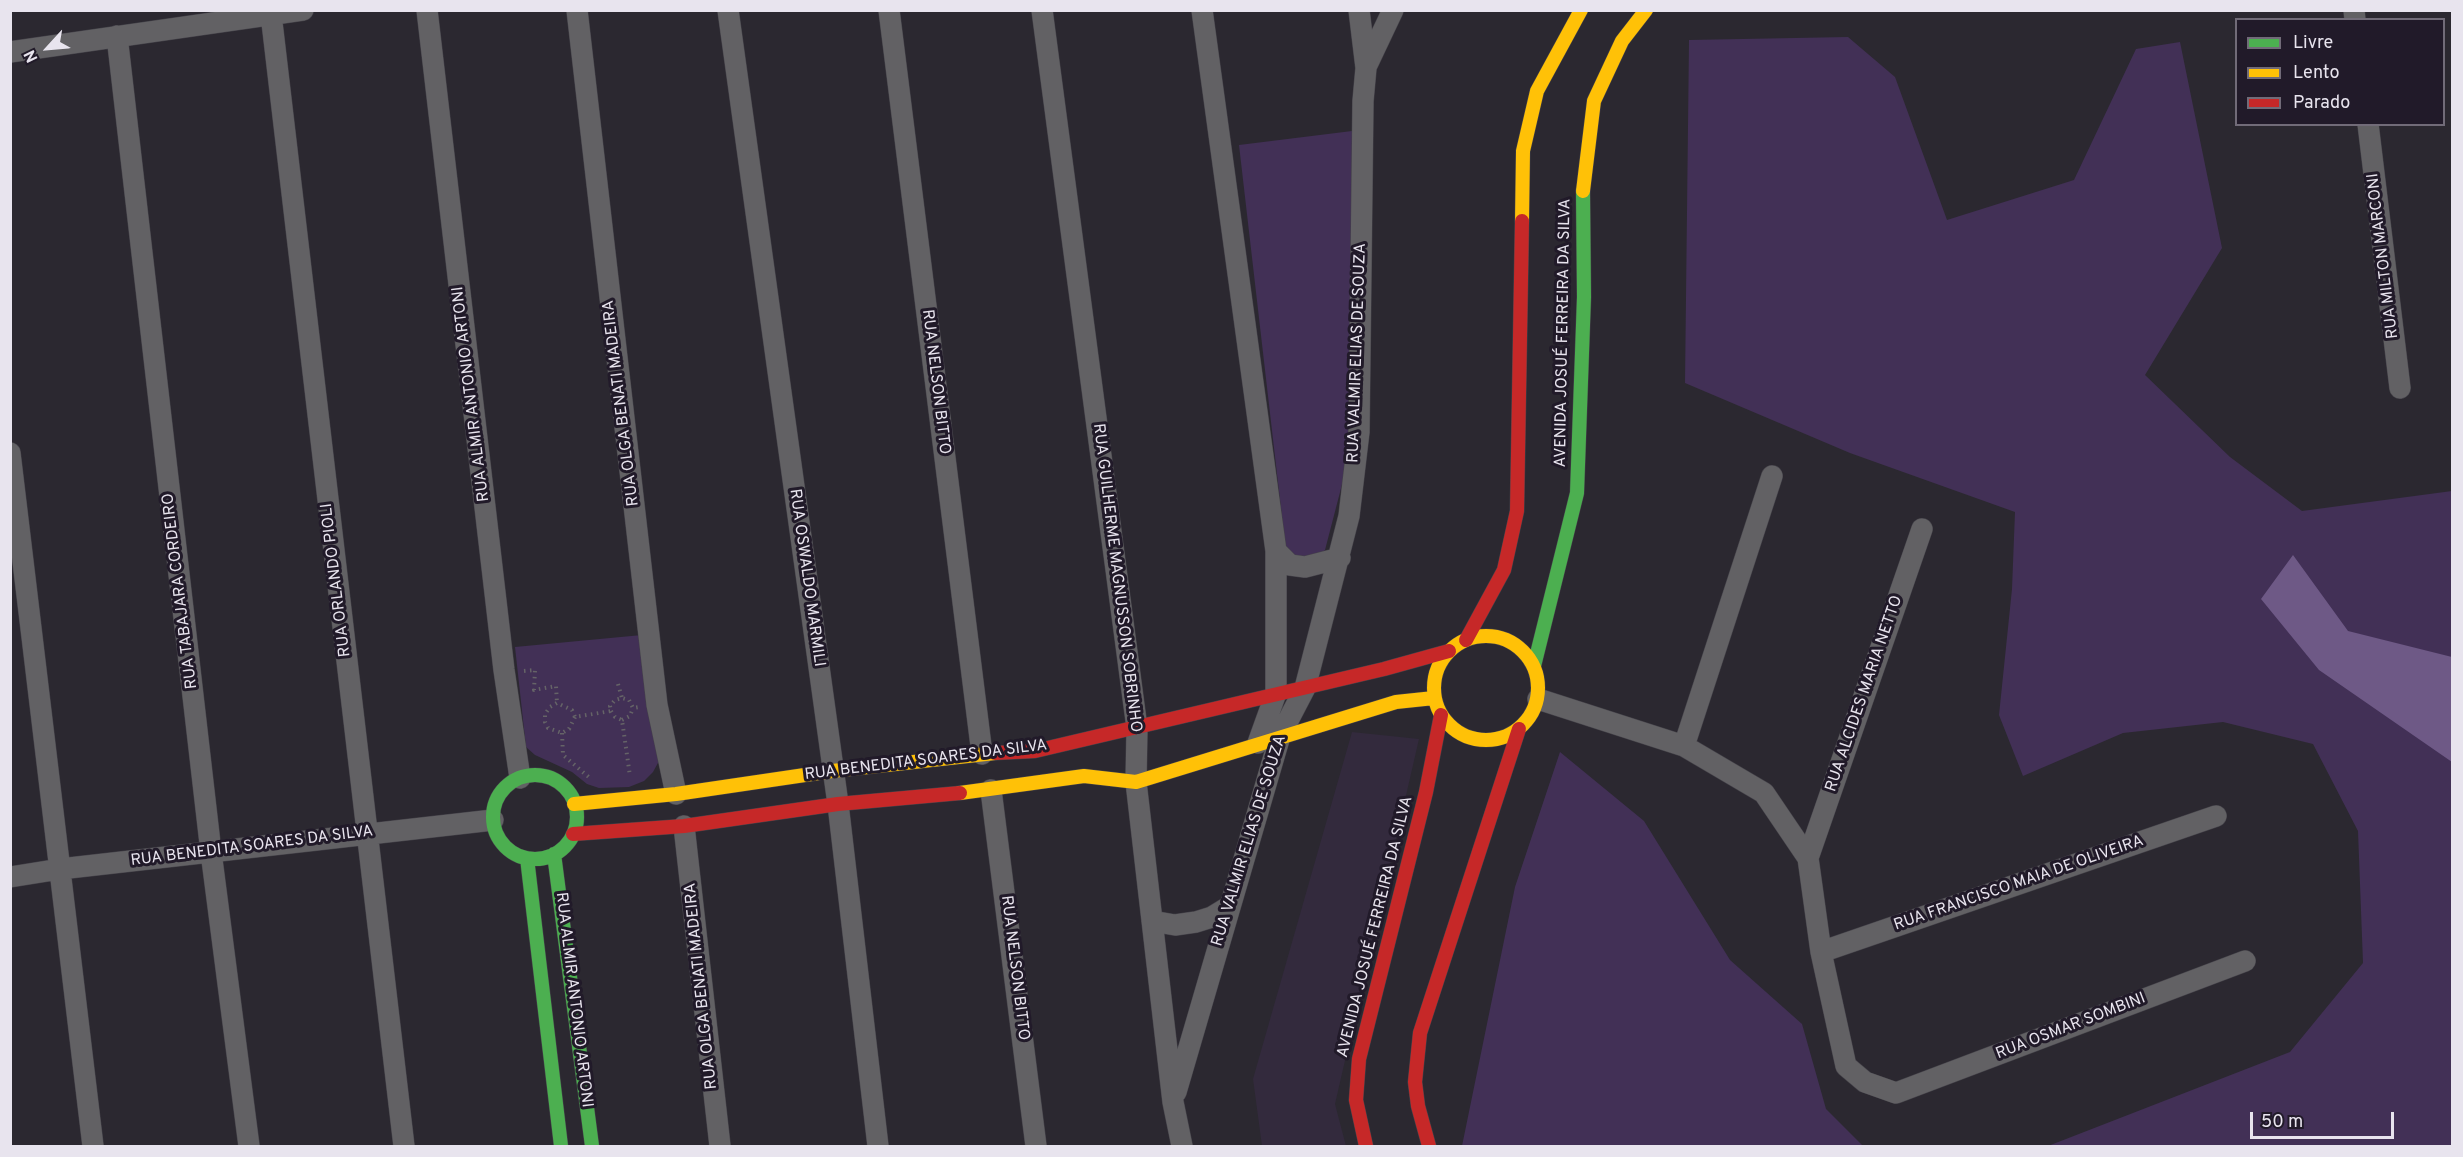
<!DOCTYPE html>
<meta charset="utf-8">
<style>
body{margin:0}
#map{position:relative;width:2463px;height:1157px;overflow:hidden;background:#2b2830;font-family:Overpass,sans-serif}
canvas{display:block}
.frame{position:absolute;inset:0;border:12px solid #e8e4ee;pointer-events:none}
.legend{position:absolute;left:2235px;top:18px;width:210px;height:108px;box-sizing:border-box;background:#211a29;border:2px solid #716b78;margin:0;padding:8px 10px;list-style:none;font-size:18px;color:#e8e4ee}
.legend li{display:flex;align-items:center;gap:12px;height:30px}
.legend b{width:30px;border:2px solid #716b78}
.north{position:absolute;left:18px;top:18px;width:60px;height:60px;-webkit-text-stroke:4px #211a29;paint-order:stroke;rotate:244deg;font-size:16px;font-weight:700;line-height:24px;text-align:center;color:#e8e4ee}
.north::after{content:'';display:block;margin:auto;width:21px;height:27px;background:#e8e4ee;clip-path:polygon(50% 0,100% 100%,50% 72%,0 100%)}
.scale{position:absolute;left:2250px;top:1112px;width:144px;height:27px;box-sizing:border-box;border:3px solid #e8e4ee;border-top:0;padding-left:8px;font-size:18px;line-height:21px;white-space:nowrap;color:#e8e4ee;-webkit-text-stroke:4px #211a29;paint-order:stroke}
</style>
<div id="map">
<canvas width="2463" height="1157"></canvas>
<div class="frame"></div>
<ul class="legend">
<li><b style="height:8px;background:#4caf50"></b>Livre</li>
<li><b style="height:8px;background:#ffc107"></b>Lento</li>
<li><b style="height:8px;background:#c62828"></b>Parado</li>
</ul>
<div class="north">N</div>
<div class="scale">50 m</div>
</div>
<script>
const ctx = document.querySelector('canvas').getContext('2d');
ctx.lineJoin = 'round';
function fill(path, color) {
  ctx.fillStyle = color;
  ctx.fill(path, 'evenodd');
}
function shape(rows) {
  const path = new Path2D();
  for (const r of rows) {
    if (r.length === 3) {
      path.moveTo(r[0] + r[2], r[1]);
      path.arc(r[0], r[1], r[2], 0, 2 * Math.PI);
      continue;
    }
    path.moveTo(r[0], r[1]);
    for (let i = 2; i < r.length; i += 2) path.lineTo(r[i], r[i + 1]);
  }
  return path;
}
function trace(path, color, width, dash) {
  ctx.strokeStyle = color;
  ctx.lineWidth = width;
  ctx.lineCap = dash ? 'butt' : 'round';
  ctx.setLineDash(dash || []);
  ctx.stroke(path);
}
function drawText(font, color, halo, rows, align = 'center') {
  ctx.font = font + ' Overpass,sans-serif';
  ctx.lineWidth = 6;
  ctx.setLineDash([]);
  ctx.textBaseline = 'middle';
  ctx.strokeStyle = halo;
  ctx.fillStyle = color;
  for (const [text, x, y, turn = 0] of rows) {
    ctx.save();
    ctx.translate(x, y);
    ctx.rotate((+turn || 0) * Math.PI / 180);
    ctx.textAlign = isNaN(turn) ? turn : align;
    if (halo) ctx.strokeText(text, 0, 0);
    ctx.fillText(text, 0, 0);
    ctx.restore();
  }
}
fill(shape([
 [1352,732,1419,739,1335,1104,1346,1146,1262,1146,1253,1079]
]), '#332a3d');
fill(shape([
 [1848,37,1895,77,1947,220,2074,180,2136,49,2180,42,2222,248,2145,375,2230,457,2302,511,2452,491,2452,1146,2048,1146,2290,1052,2363,963,2358,831,2313,744,2223,722,2123,733,2023,776,1999,715,2012,589,2015,512,1850,453,1685,383,1689,40],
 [1352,131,1352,446,1325,550,1320,556,1299,559,1287,550,1285,543,1239,145],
 [642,635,659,761,653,772,644,781,629,787,599,788,587,784,572,772,535,755,526,747,515,647],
 [1560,752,1644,821,1730,960,1802,1024,1826,1109,1863,1146,1462,1146,1515,887]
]), '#423056');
fill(shape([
 [2293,555,2348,631,2452,657,2452,762,2319,670,2261,599]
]), '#6e5986');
const street = shape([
 [427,10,504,670,520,778],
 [577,10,657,705,676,794],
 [728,10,838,804,878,1146],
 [889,10,982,754],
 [1042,10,1137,728,1136,782,1173,1102,1182,1146],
 [1202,10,1276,551,1276,693,1258,743],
 [2354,10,2355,20],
 [271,14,404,1146],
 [117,36,211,852,249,1146],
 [10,52,303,10],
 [1366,67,1393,10],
 [2368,124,2400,388],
 [10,453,93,1146],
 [1276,551,1290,565,1305,567,1340,558],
 [1538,699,1684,746,1764,793,1808,858,1821,952,1846,1066,1865,1082,1896,1093,2245,961],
 [1684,746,1772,476],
 [991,790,1036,1146],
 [684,826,720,1146],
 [1808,858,1922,529],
 [10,877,60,869,493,820],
 [1152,921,1175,925,1196,922,1212,917,1230,906],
 [1821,952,2216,816],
 [1176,1092,1280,736,1305,688,1349,516,1359,432,1363,101,1366,68,1359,10]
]);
const fast = shape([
 [1534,666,1577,493,1584,297,1583,191],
 [535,817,42],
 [554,854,592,1146],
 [527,858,561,1146]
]);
const slow = shape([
 [1583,191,1594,101,1622,41,1646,10],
 [1522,221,1523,151,1537,91,1581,10],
 [1486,688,52],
 [960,793,1084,776,1136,782,1396,702,1434,698],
 [574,804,676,794,832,771,995,753]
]);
const jam = shape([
 [1466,640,1504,570,1517,511,1522,221],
 [995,753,1035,751,1384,669,1449,651],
 [573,834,684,826,838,804,960,793],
 [1366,1146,1356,1100,1359,1059,1426,792,1441,715],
 [1429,1146,1418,1106,1415,1082,1420,1033,1519,729]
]);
trace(street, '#45434a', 22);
trace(fast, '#45434a', 15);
trace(slow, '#45434a', 15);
trace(jam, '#45434a', 15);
trace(shape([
 [524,671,535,670,534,690,556,686,557,703],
 [618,684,622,698],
 [611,711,615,717,622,720,630,776],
 [575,717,569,729,562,733,548,728,545,722,545,714,550,707,557,703,572,710,575,717,611,711,610,706,615,700,622,698,629,700,633,708,639,707],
 [622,720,630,716,633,708],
 [562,733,563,755,591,779]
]), '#656367', 4, [1.5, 4.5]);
trace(street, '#626164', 21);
trace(fast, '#4caf50', 14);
trace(slow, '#ffc107', 14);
trace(jam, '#c62828', 14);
drawText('16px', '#e8e4ee', '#211a29', [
 ["RUA MILTON MARCONI",2384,256,-97],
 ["AVENIDA JOSUÉ FERREIRA DA SILVA",1564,333,-89],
 ["RUA VALMIR ELIAS DE SOUZA",1358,353,-88],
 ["RUA NELSON BITTO",935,382,83],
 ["RUA ALMIR ANTONIO ARTONI",472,394,-97],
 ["RUA OLGA BENATI MADEIRA",622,403,-97],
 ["RUA OSWALDO MARMILI",806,578,82],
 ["RUA GUILHERME MAGNUSSON SOBRINHO",1116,578,83],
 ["RUA ORLANDO PIOLI",337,580,-97],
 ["RUA TABAJARA CORDEIRO",181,591,-97],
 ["RUA ALCIDES MARIA NETTO",1865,694,-71],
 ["RUA BENEDITA SOARES DA SILVA",926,761,-7],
 ["RUA VALMIR ELIAS DE SOUZA",1250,841,-73],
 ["RUA BENEDITA SOARES DA SILVA",252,847,-7],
 ["RUA FRANCISCO MAIA DE OLIVEIRA",2019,884,-19],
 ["AVENIDA JOSUÉ FERREIRA DA SILVA",1376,927,-76],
 ["RUA NELSON BITTO",1014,968,83],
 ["RUA OLGA BENATI MADEIRA",702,986,-96],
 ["RUA ALMIR ANTONIO ARTONI",573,1000,83],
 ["RUA OSMAR SOMBINI",2071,1027,-21]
]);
</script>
